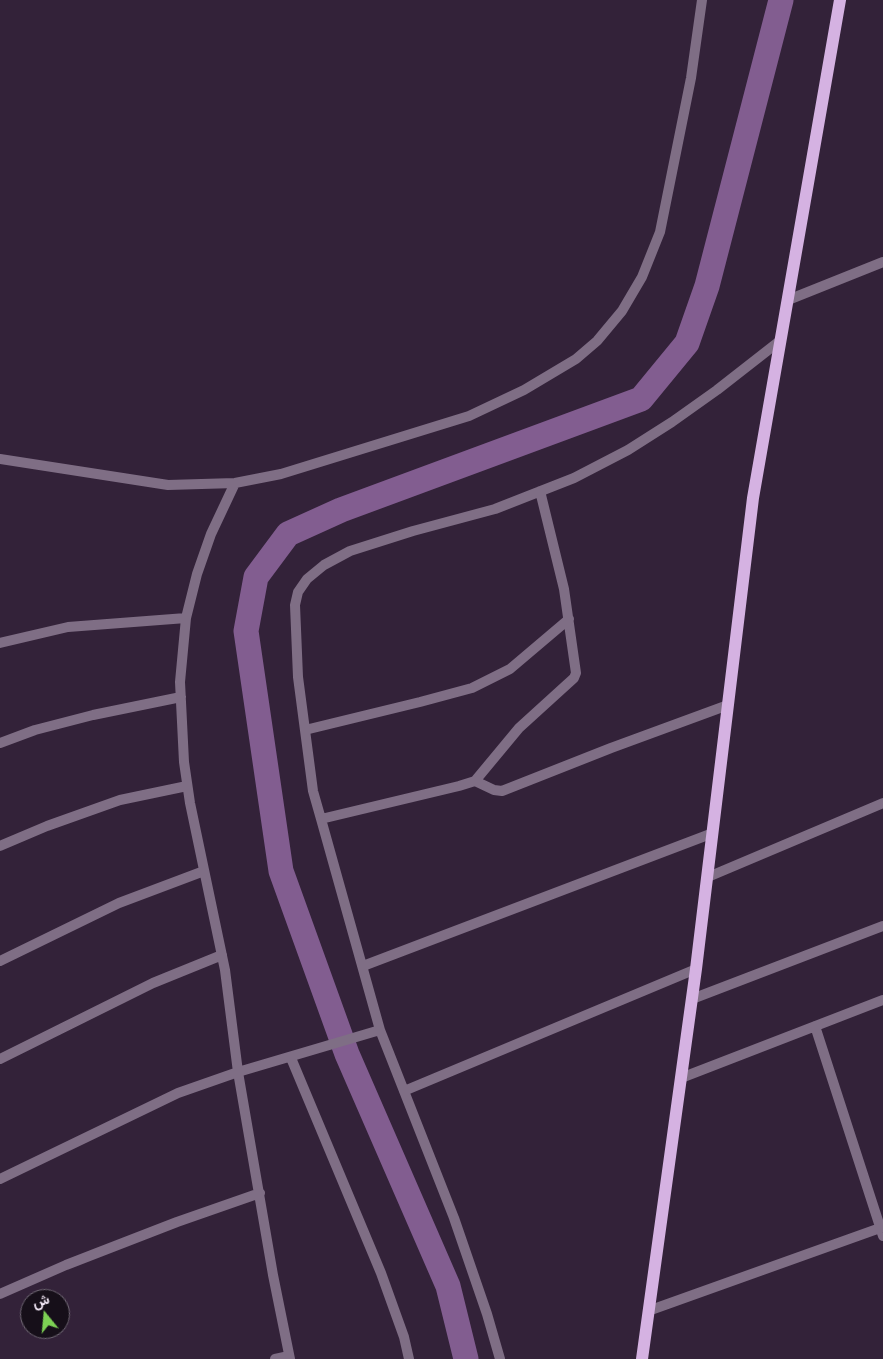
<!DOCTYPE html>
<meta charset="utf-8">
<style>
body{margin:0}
#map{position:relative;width:883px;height:1359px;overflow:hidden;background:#332239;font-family:Mulish,Vazirmatn,sans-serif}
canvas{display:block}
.north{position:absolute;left:20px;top:1289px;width:50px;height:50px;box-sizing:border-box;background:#160f19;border:1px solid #716975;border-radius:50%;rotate:343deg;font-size:14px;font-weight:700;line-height:20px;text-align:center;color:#faeffe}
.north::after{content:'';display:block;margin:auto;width:18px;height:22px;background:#7dd154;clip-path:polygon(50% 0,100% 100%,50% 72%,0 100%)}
</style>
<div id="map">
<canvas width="883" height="1359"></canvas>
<div class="north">ش</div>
</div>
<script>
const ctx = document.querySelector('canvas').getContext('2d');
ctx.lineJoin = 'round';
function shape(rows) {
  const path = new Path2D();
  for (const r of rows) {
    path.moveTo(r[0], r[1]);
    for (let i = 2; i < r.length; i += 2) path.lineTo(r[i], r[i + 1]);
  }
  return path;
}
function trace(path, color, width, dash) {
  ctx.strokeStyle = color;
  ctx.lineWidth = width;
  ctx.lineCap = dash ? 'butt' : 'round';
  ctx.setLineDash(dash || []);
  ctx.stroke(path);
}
trace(shape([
 [466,1359,448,1286,347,1054,281,871,246,631,256,577,288,534,341,510,641,399,687,343,707,286,781,0]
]), '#825d90', 25);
trace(shape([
 [788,300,883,262],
 [0,459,168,485,235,483,281,474,469,416,524,390,576,359,597,341,622,311,642,277,660,232,691,78,702,0],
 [235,483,211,534,197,574,186,618,180,682,184,762,190,803,225,970,238,1072,273,1275,290,1359],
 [0,643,68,627,186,618],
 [305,730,420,702,472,688,510,669,569,619],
 [0,743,35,730,93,715,181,697],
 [475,781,494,790,502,791,611,748,728,705],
 [321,819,459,786,475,781,519,728,574,678,576,673,564,589,540,491],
 [0,846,47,826,120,800,187,786],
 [708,877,883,803],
 [0,961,119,903,204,871],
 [363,966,713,833],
 [692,999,883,926],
 [815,1026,883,1236],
 [291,1058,381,1273,404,1337,409,1359],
 [0,1059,153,983,222,955],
 [681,1078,883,1000],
 [404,1091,696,969],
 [0,1179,178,1093,238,1072,380,1030],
 [0,1294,66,1265,177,1222,260,1193],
 [648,1311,883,1227],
 [275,1359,289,1356],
 [500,1359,487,1314,454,1218,380,1030,321,819,313,791,298,677,295,605,298,592,307,579,324,565,350,551,413,531,495,509,574,478,628,450,672,422,717,390,781,340]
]), '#7f6e85', 10);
trace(shape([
 [642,1359,696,969,753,498,840,0]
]), '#d5b2e2', 12);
</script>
